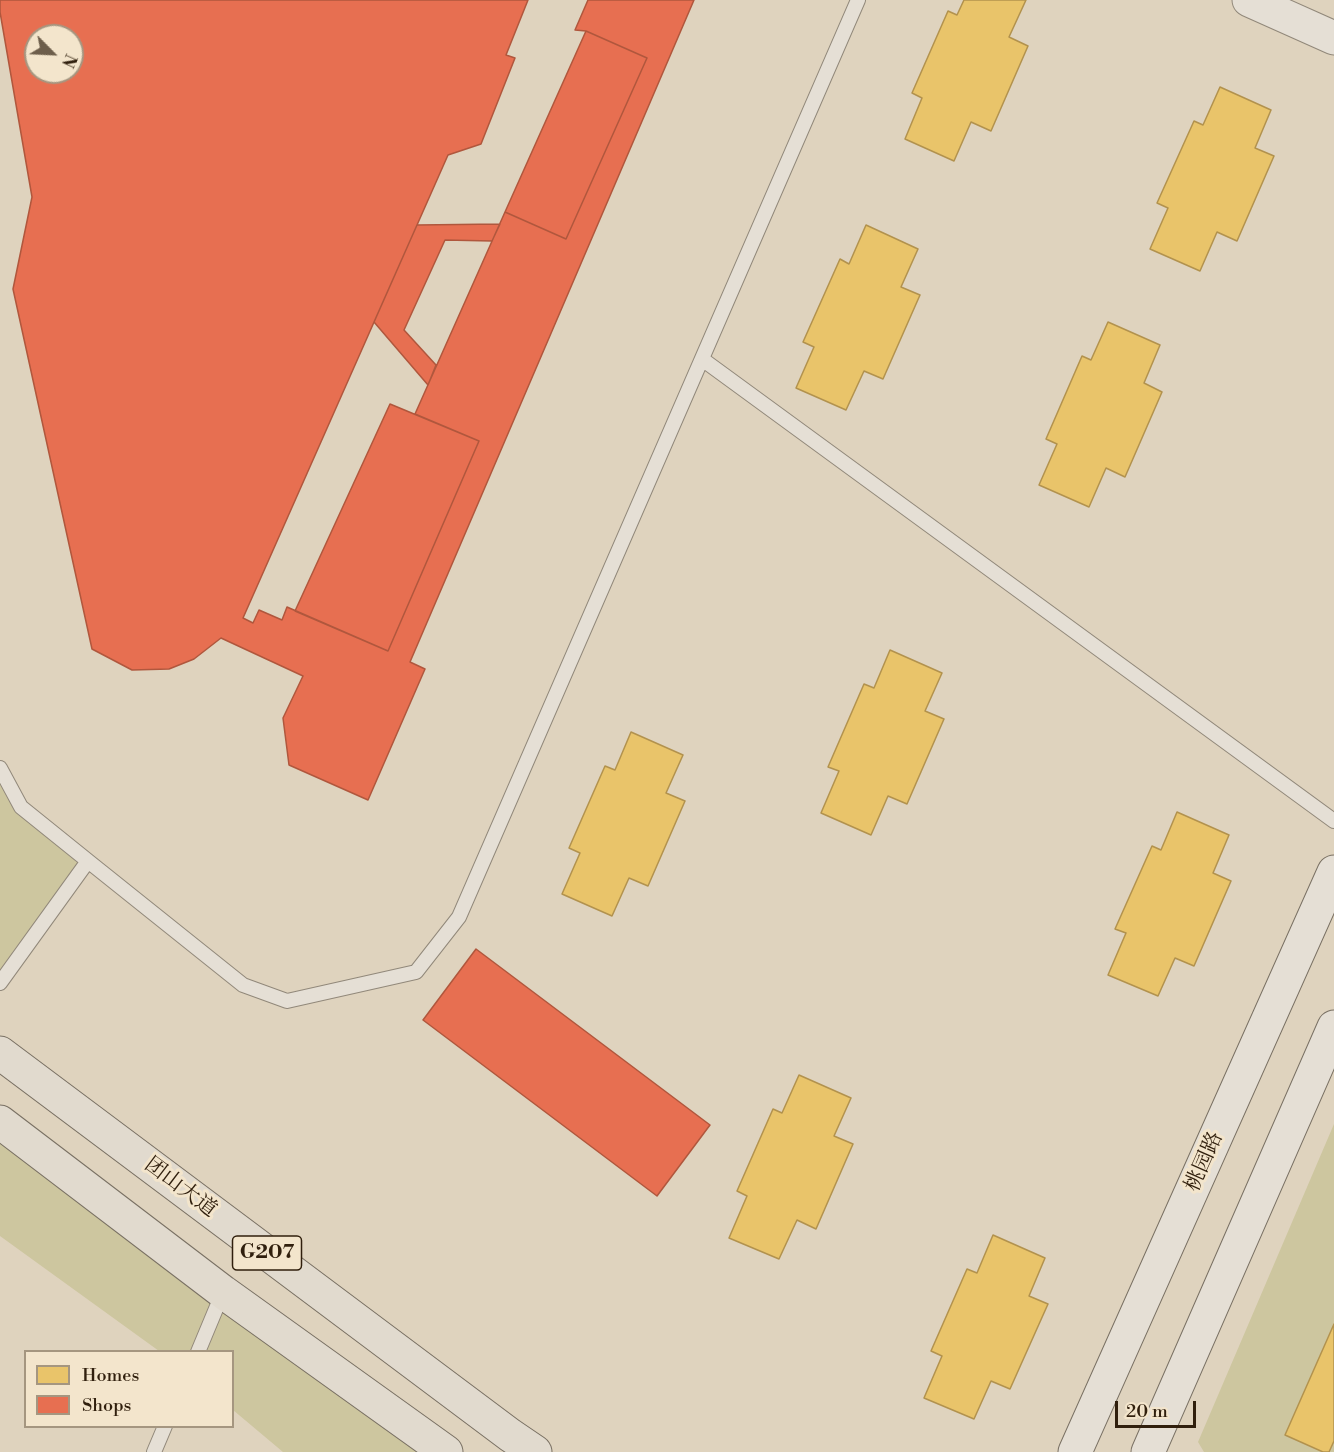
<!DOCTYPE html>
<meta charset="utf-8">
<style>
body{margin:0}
#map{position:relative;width:1334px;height:1452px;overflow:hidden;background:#dfd3be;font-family:"Libre Bodoni",serif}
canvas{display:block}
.legend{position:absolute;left:24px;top:1350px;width:210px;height:78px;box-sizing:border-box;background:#f3e5cc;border:2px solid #a59680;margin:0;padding:8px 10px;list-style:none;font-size:18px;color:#301f0d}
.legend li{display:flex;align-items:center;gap:12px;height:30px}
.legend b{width:30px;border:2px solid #a59680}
.north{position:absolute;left:24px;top:24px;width:60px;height:60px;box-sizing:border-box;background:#f3e5cc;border:2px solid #a59680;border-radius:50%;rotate:114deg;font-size:16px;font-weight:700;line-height:24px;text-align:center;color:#301f0d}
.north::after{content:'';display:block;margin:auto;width:21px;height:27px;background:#6d5e4b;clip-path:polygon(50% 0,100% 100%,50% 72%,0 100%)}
.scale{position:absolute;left:1115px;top:1401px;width:81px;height:27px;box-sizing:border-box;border:3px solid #301f0d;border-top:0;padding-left:8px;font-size:18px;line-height:21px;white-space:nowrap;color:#301f0d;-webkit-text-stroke:4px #f3e5cc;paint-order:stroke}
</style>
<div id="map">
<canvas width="1334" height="1452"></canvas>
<ul class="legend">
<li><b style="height:16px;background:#e9c46a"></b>Homes</li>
<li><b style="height:16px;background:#e76f51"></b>Shops</li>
</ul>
<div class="north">N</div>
<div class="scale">20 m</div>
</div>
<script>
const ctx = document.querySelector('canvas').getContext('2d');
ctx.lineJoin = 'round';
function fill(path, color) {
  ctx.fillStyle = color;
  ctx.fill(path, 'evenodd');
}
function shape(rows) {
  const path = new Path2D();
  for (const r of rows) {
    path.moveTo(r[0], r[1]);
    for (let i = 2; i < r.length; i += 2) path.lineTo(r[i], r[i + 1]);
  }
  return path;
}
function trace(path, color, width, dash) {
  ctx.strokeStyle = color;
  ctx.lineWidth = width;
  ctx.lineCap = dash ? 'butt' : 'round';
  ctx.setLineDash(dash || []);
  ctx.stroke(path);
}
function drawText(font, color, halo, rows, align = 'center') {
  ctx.font = font + ' "Libre Bodoni","Noto Serif SC",serif';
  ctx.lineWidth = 6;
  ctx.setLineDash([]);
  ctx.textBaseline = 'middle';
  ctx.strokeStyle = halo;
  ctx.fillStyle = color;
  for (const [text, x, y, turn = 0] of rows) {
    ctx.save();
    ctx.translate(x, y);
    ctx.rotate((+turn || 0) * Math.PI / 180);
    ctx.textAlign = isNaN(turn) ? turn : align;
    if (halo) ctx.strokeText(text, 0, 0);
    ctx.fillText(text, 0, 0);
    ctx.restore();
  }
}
fill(shape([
 [0,768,21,807,88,861,0,983],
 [0,1122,446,1452,283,1452,233,1410,232,1352,159,1351,0,1236],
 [1334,1124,1334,1452,1204,1452,1198,1442]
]), '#cdc69f');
const homes = shape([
 [964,0,1026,0,1009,37,1028,46,991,131,971,122,954,161,905,139,922,98,912,93,948,11,957,15,964,0],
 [1220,87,1271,110,1255,148,1274,156,1237,241,1217,232,1200,271,1150,249,1168,208,1157,203,1194,121,1203,125,1220,87],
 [866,225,918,249,901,287,920,295,883,379,864,371,846,410,796,388,814,347,803,342,840,259,849,264,866,225],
 [1108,322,1160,345,1144,383,1162,392,1125,477,1106,468,1089,507,1039,485,1057,444,1046,439,1082,356,1091,360,1108,322],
 [890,650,942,673,925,711,944,719,907,804,888,796,871,835,821,813,839,771,828,767,864,684,874,688,890,650],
 [631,732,683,755,666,793,685,801,648,886,629,878,612,916,562,894,580,853,569,848,605,766,615,770,631,732],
 [1177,812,1229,835,1213,873,1231,881,1194,966,1175,958,1158,996,1108,975,1126,933,1115,929,1152,846,1161,850,1177,812],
 [799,1075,851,1098,834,1136,853,1144,816,1229,797,1220,779,1259,729,1238,747,1196,737,1191,773,1109,782,1113,799,1075],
 [993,1235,1045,1258,1029,1296,1048,1304,1010,1389,991,1381,974,1419,924,1398,942,1356,931,1351,967,1269,977,1273,993,1235],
 [1334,1324,1334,1441,1329,1452,1323,1452,1285,1435,1334,1324]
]);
fill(homes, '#e9c46a');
trace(homes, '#b2924e', 1.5);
const shops = shape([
 [0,0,528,0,506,55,515,58,481,144,448,155,243,618,253,623,259,610,282,620,287,607,388,651,479,441,415,414,505,212,566,239,647,58,586,31,575,30,588,0,694,0,410,662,425,669,368,800,289,765,283,718,303,676,221,638,194,659,169,669,132,670,92,649,13,289,32,197,0,12,0,0],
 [36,36,72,36,72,72,36,72,36,36],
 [586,31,647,58,566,239,505,212,586,31],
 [500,224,492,241,445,240,404,330,436,365,428,385,374,322,417,225,500,224],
 [390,404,479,441,388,651,295,611,390,404],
 [476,949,710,1125,657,1196,423,1020,476,949]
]);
fill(shops, '#e76f51');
trace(shops, '#b0573d', 1.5);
const service = shape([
 [702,359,1334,821],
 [0,768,21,807,88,861],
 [0,983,88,861,243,985,287,1001,416,972,459,917,858,0],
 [198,1352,223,1292],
 [154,1452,165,1426]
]);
const tertiary = shape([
 [1249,0,1334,38]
]);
const secondary = shape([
 [1075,1452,1334,872],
 [1148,1452,1334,1027]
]);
const trunk = shape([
 [0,1053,510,1435,535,1452],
 [0,1122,223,1292,446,1452]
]);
trace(service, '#91887a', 16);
trace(tertiary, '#91887a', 35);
trace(secondary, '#797063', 35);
trace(trunk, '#797063', 35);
trace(service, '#e5dfd5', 14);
trace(tertiary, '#e5dfd5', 33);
trace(secondary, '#e5dfd5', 33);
trace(trunk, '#e1dace', 33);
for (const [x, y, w] of [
 [267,1253,69]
]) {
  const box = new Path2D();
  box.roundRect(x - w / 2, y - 17, w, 34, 4.5);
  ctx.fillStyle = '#f3e5cc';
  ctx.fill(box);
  trace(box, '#301f0d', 1.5);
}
drawText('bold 20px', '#301f0d', null, [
 ["G207",267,1253]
]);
drawText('21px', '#301f0d', '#f3e5cc', [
 ["桃园路",1205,1162,-66],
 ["团山大道",180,1188,37]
]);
</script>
